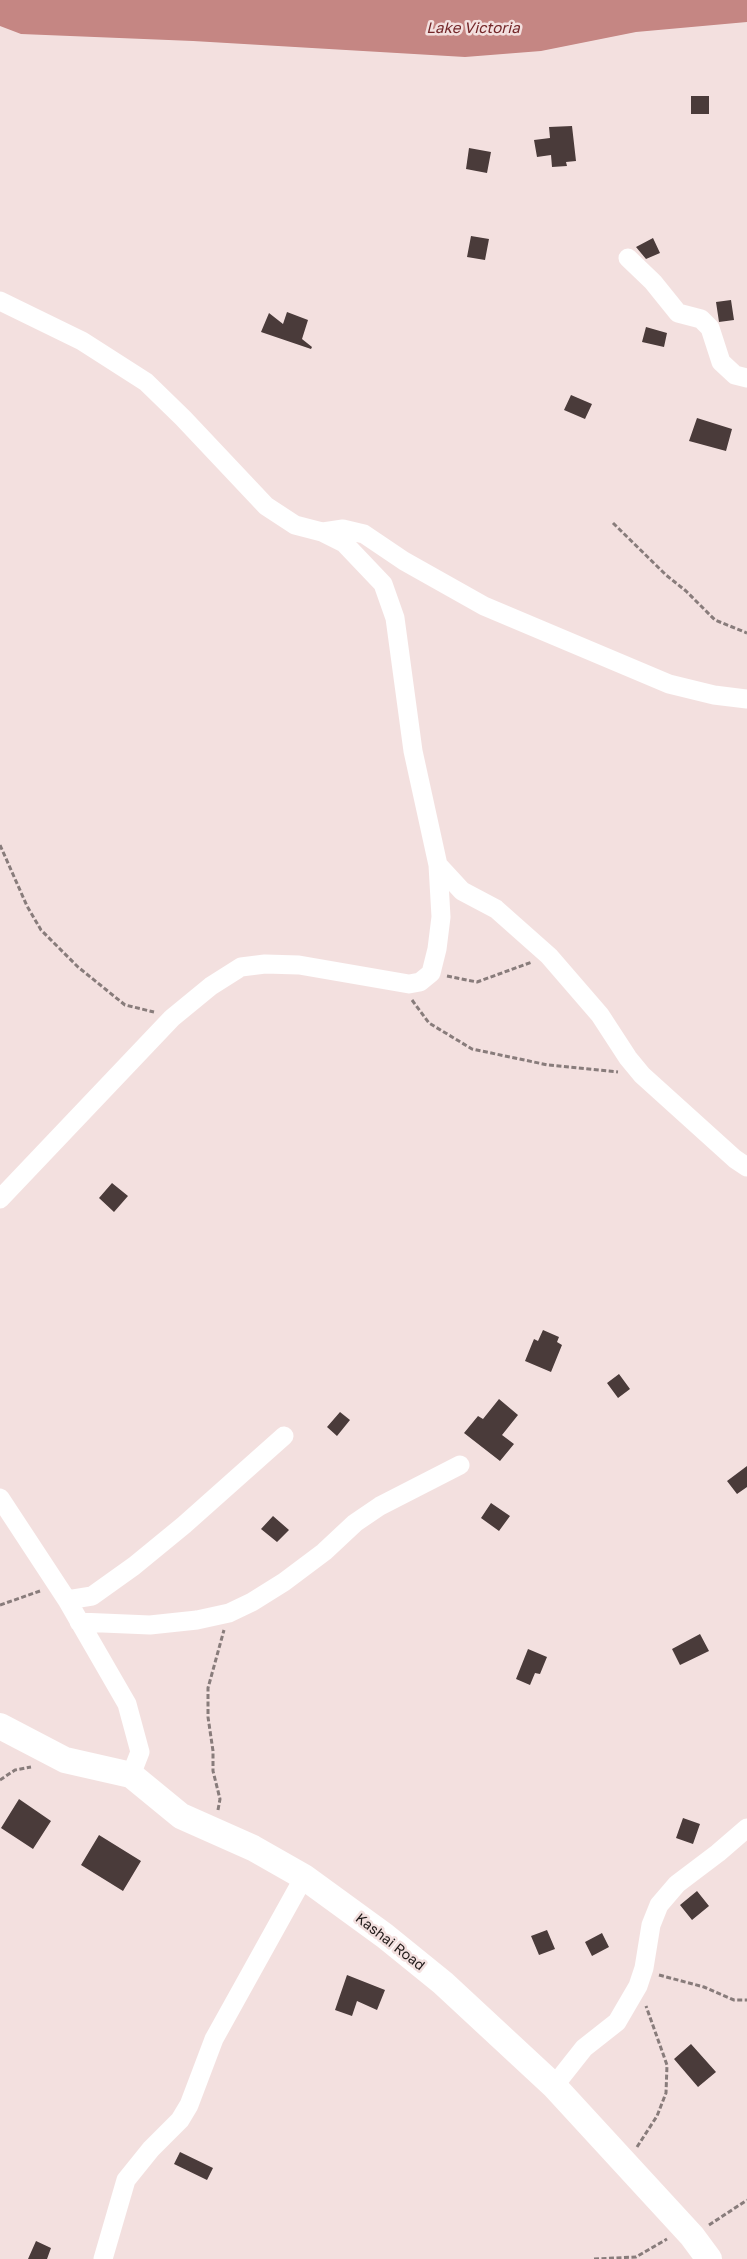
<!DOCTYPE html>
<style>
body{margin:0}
canvas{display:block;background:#f3e0df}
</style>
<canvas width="747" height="2259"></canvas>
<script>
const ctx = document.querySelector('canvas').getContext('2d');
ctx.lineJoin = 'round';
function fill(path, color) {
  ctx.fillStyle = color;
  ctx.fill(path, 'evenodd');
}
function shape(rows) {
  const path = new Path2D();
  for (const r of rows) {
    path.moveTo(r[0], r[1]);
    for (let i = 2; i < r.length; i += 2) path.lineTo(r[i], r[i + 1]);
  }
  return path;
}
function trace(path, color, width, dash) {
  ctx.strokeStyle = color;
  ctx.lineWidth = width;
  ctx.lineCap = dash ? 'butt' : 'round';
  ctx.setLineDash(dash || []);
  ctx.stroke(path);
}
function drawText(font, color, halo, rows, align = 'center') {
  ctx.font = font + ' "Golos Text",sans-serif';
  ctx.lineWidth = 5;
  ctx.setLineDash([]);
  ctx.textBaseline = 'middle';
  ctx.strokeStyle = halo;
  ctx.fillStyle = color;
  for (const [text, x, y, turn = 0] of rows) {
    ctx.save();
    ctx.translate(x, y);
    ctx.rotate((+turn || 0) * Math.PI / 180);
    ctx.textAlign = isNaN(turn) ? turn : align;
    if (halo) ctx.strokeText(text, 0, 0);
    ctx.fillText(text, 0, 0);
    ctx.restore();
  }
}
fill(shape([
 [0,0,747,0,747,22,636,32,541,51,465,57,193,41,21,34,0,26]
]), '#c58683');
fill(shape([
 [691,96,709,96,709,114,691,114],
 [572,126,576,161,566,162,567,166,552,167,551,155,537,157,534,140,550,138,549,127],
 [469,148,491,152,487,173,466,169],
 [471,236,489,239,485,260,467,257],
 [653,238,660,253,646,259,636,247],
 [731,300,734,320,719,322,716,302],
 [287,312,308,320,302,339,312,347,311,349,261,332,269,313,283,324],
 [646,327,667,333,664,347,642,342],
 [571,395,592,404,585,419,564,410],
 [697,418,732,429,726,451,689,441],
 [112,1183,128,1196,114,1212,99,1198],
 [543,1330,559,1337,557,1342,562,1345,551,1372,525,1361,534,1339,538,1341],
 [619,1374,630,1389,618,1398,607,1383],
 [499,1399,518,1415,502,1435,514,1444,500,1461,464,1433,478,1416,483,1419],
 [340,1412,350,1420,337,1436,327,1427],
 [747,1466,747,1487,737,1494,727,1481],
 [491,1503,510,1516,499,1531,481,1518],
 [273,1516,289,1530,277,1542,261,1529],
 [700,1634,709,1651,680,1665,672,1649],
 [528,1649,547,1657,540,1674,535,1673,530,1685,516,1679],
 [19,1799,51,1821,33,1849,1,1828],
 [683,1818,700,1824,693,1844,676,1838],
 [99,1835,141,1861,123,1891,81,1865],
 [697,1891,709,1906,692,1920,680,1905],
 [547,1930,555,1949,539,1955,531,1936],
 [602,1933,609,1947,592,1956,585,1942],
 [347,1975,385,1990,377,2010,357,2001,352,2016,335,2010],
 [691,2044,716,2072,698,2087,674,2059],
 [180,2152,213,2168,207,2180,174,2164],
 [36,2241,51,2248,47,2259,28,2259]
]), '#4a3b3a');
trace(shape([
 [613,523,666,575,686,591,715,620,747,633],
 [0,845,27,906,41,930,78,967,125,1005,154,1012],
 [447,976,477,982,532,962],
 [412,1000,429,1023,472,1049,548,1065,618,1072],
 [0,1605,40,1591],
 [0,1780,15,1770,31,1767],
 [218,1810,220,1799,213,1771,213,1751,208,1717,208,1688,224,1630],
 [659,1975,704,1987,734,2000,747,2000],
 [637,2147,657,2116,666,2093,667,2065,646,2006],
 [709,2225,747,2200],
 [594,2259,636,2257,667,2239]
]), '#887c7b', 3, [5, 2.5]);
trace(shape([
 [628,258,653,282,678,313,701,319,710,328,721,362,735,375,747,378],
 [0,301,82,341,146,382,183,418,266,506,295,525,322,532,344,543,383,584,395,618,413,751,438,865,441,917,437,949,431,973,420,982,409,984,299,965,265,964,241,967,211,986,172,1018,0,1199],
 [323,532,343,529,364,534,404,561,484,606,669,684,714,695,747,699],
 [438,865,462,891,496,909,549,956,600,1015,628,1058,642,1075,735,1159,747,1167],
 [0,1498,67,1600,127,1704,140,1752,131,1775],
 [67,1600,92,1596,134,1566,184,1525,284,1436],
 [79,1622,150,1625,197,1620,229,1613,252,1602,284,1582,324,1552,355,1523,380,1506,460,1465],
 [554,2086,584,2048,617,2022,638,1986,644,1968,651,1925,659,1905,677,1884,718,1853,747,1828],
 [103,2259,126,2180,151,2149,180,2120,189,2105,214,2039,304,1877]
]), '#fff', 19);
trace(shape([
 [0,1726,65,1760,131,1775,181,1816,253,1848,304,1877,385,1936,443,1983,554,2086,692,2236,709,2259]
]), '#fff', 26);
drawText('14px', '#201a19', '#f3e0df', [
 ["Kashai Road",390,1942,38]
]);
drawText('italic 15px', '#732628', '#f3e0df', [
 ["Lake Victoria",473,28]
]);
</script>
